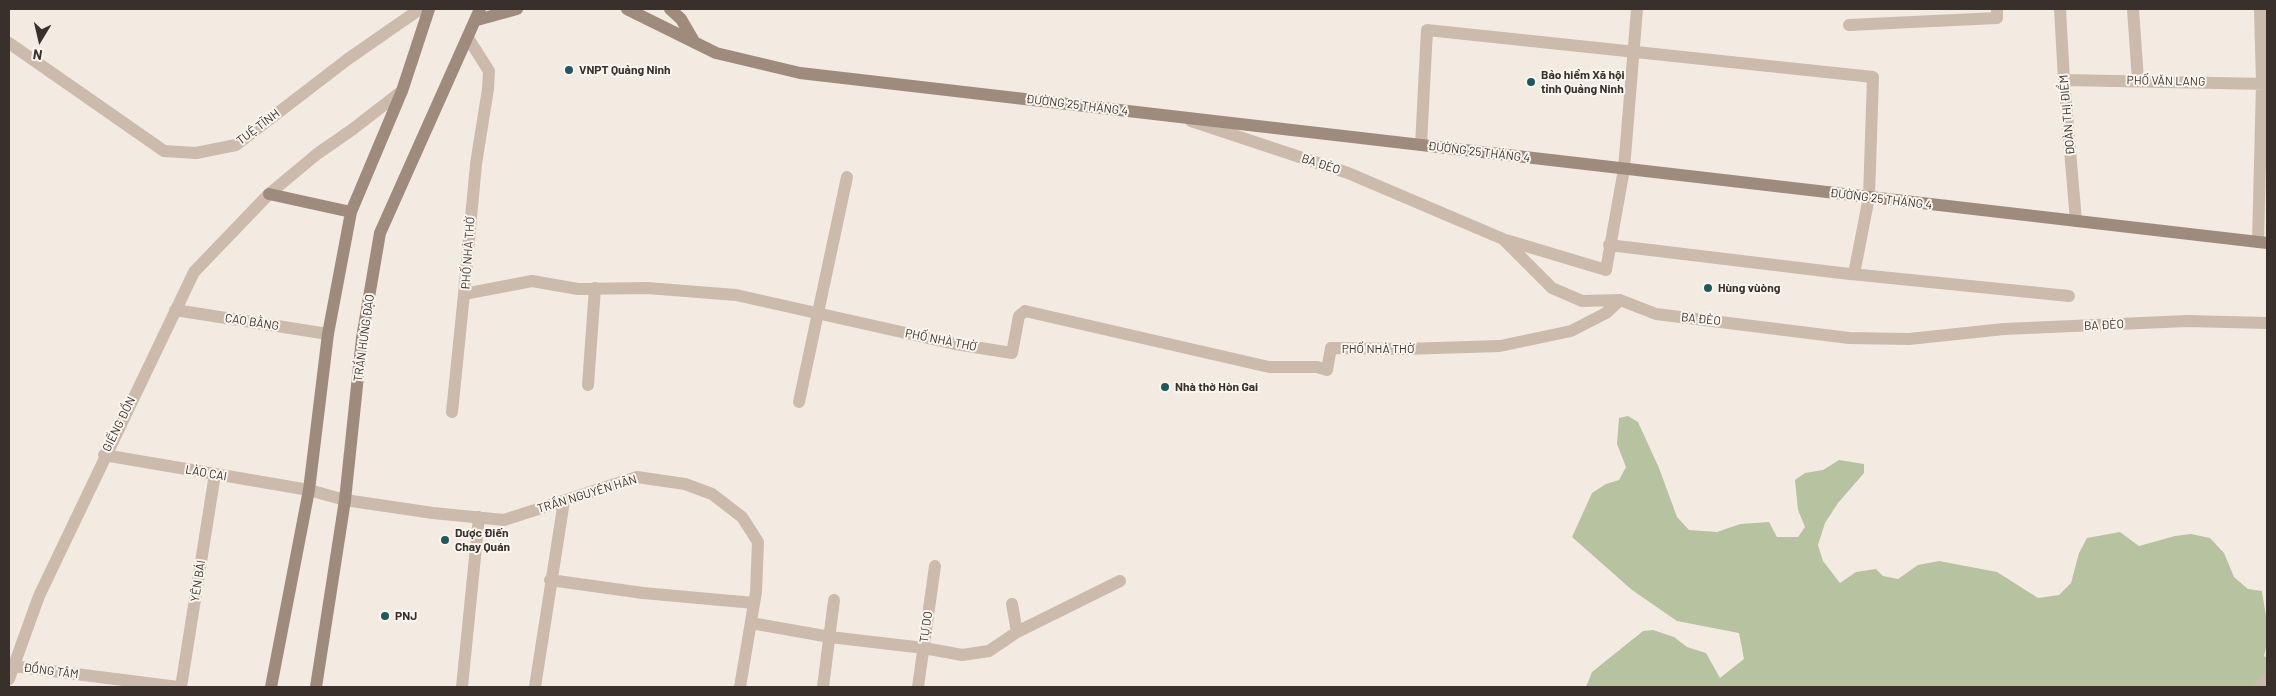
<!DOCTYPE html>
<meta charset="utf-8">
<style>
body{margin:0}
#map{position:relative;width:2276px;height:696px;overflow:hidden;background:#f3ebe1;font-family:Barlow,sans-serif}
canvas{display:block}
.frame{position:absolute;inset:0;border:10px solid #3a302b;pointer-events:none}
.north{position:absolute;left:15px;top:15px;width:50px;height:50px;-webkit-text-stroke:4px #faf5ee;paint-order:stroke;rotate:189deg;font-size:14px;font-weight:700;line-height:20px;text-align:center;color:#3a302b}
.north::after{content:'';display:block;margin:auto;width:18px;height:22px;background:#3a302b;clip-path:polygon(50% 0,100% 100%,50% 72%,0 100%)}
</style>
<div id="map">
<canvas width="2276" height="696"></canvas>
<div class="frame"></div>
<div class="north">N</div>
</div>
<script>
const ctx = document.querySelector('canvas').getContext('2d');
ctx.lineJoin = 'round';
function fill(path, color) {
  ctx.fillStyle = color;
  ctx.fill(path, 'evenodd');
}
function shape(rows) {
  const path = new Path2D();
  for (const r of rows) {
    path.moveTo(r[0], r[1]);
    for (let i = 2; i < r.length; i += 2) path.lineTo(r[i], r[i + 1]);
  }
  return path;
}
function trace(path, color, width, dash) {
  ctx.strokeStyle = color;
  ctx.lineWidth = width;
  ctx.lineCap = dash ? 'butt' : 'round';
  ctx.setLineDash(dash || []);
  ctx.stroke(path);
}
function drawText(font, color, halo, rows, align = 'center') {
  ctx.font = font + ' Barlow,sans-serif';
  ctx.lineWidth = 4;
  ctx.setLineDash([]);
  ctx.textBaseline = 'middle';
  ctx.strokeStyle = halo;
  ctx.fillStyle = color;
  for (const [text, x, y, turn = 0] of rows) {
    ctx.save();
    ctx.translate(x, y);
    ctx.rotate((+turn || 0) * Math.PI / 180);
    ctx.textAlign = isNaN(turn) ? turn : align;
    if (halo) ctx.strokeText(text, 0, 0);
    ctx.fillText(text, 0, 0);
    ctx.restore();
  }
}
fill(shape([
 [1628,416,1638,422,1659,468,1677,517,1689,530,1717,532,1740,524,1769,522,1777,537,1798,537,1805,527,1798,510,1795,480,1805,473,1823,470,1839,460,1864,464,1864,473,1838,503,1825,523,1818,545,1823,561,1840,583,1856,572,1876,569,1883,576,1898,579,1918,565,1939,561,1997,572,2038,598,2059,595,2071,583,2079,553,2087,538,2120,532,2139,546,2175,536,2191,534,2210,538,2224,553,2234,577,2248,589,2262,591,2267,623,2267,643,2264,656,2267,658,2267,687,1586,687,1592,672,1643,631,1653,630,1674,637,1687,647,1706,653,1720,678,1744,659,1739,633,1677,621,1632,590,1572,537,1592,493,1606,484,1619,480,1626,467,1617,444,1619,418]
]), '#b7c2a1');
trace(shape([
 [2060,9,2064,80,2076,221],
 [2133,9,2138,80],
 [1849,25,1997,18,1997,9],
 [468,38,489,71,488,89,476,164,464,294,532,281,578,289,647,288,736,295,955,344,1012,353,1019,316,1025,311,1269,367,1317,367,1327,370,1331,348,1404,349,1500,346,1571,331,1606,313,1620,300],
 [9,43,164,151,196,153,236,145,348,59,420,9],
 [2064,80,2267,84],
 [1191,121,1348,173,1503,239,1552,288,1582,301,1620,300,1656,314,1849,338,1909,339,2004,329,2187,321,2267,323],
 [1421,145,1427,30,1873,77,1869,197,1854,274],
 [1506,240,1606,270,1624,169,1637,9],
 [2258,242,2262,83,2260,9],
 [1609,245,1841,273,2069,296],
 [175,310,328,334],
 [588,385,595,288],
 [799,402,847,177],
 [452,412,464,294],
 [104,455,309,490,345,500,433,513,504,520,637,477,685,484,712,494,742,517,758,542,756,592,740,687],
 [550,580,643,593,754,603],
 [1012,604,1017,632],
 [751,623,830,637,924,648,962,655,989,651,1017,632,1120,581],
 [13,666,178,687],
 [9,679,39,596,194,272,269,194,317,154,353,129,402,91],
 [181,687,215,474],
 [462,687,479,517],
 [535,687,564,501],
 [823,687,834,600],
 [918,687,935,566],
 [2260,687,2267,679]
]), '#ccbbad', 12);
trace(shape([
 [627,9,716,53,800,73,2267,243],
 [670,9,681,19,695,43],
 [477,20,517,9],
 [269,194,351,212],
 [271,687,309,490,328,334,351,212,402,91,429,9],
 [316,687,345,500,362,338,380,233,480,9]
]), '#9f8a7e', 12);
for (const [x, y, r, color] of [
 [569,70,5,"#21585b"],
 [1531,82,5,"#21585b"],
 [1708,288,5,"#21585b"],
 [1165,387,5,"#21585b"],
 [445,540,5,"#21585b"],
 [385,616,5,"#21585b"]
]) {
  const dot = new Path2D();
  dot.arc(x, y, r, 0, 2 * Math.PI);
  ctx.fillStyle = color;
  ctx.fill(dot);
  trace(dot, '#faf5ee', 2);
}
drawText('bold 12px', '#3a302b', '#faf5ee', [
 ["VNPT Quảng Ninh",579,70],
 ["Bảo hiểm Xã hội",1541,75],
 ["tỉnh Quảng Ninh",1541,89],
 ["Hùng vùòng",1718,288],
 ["Nhà thờ Hòn Gai",1175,387],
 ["Dược Điến",455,533],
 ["Chay Quán",455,547],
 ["PNJ",395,616]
], 'left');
drawText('12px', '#3a302b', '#faf5ee', [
 ["PHỐ VĂN LANG",2166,81,1],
 ["ĐƯỜNG 25 THÁNG 4",1077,105,7],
 ["ĐOÀN THỊ ĐIỂM",2067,115,-95],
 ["TUỆ TĨNH",258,127,-37],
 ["ĐƯỜNG 25 THÁNG 4",1479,152,7],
 ["BA ĐÈO",1321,164,18],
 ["ĐƯỜNG 25 THÁNG 4",1881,199,7],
 ["PHỐ NHÀ THỜ",468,253,-86],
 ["BA ĐÈO",1701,319,6],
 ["CAO BẰNG",252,322,9],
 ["BA ĐÈO",2104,325,-3],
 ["TRẦN HƯNG ĐẠO",364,338,-82],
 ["PHỐ NHÀ THỜ",941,340,11],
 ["PHỐ NHÀ THỜ",1378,349],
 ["GIẾNG ĐỒN",119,424,-64],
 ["LÀO CAI",206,473,10],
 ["TRẦN NGUYÊN HÃN",587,494,-17],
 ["YÊN BÁI",198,581,-81],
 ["TỰ DO",926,627,-82],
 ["ĐỒNG TÂM",51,671,7]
]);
</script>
